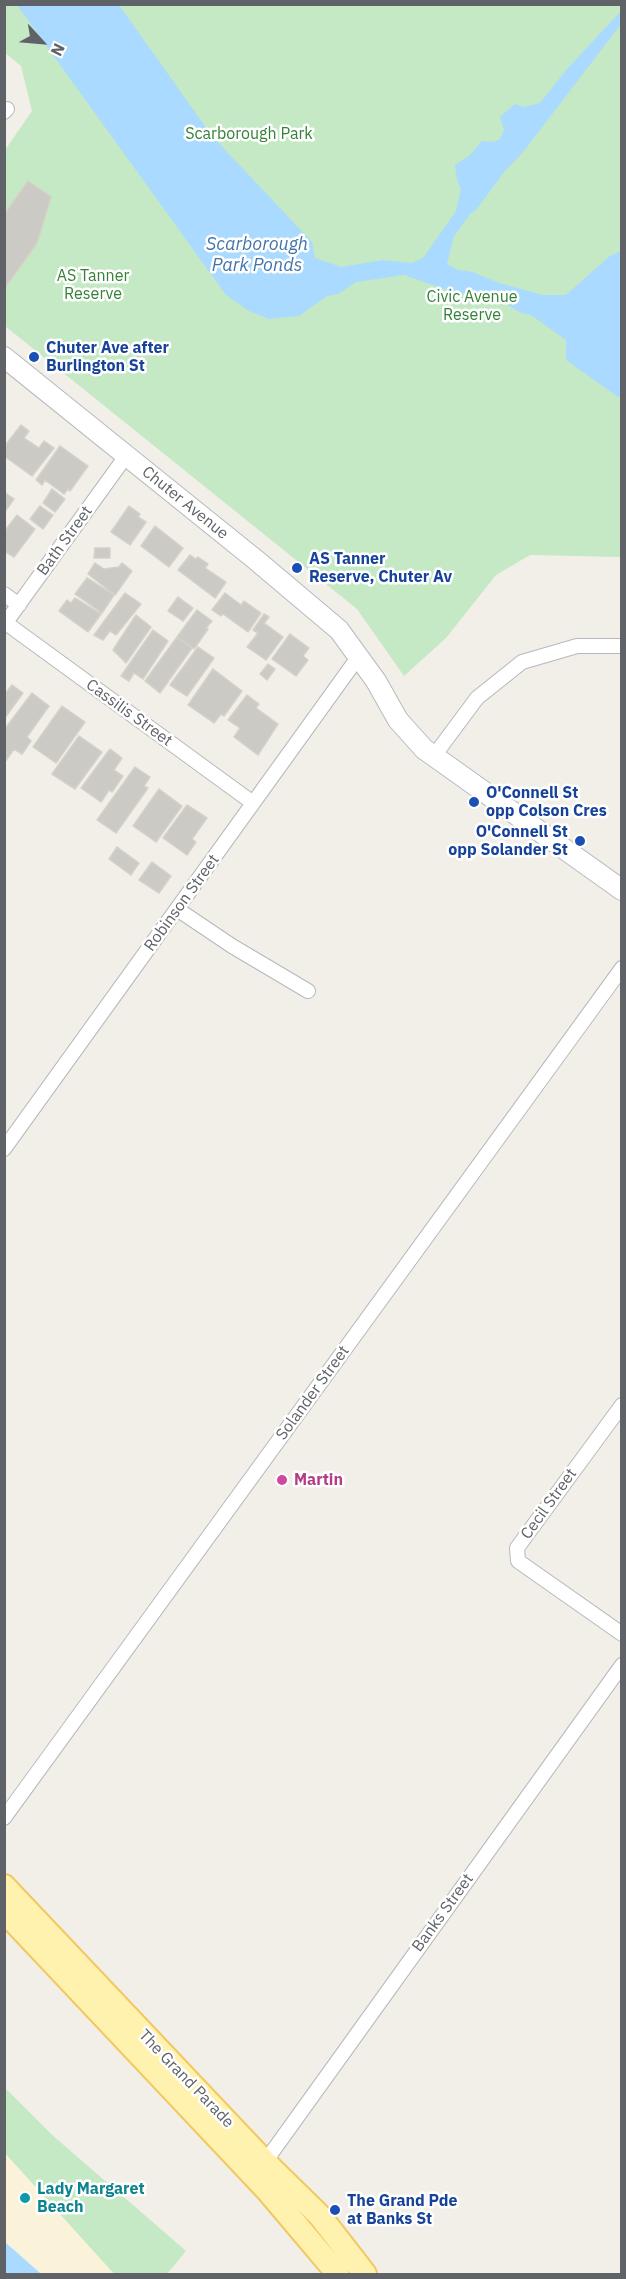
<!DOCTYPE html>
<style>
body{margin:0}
#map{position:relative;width:626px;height:2279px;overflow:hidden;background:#f1efe8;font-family:"IBM Plex Sans",sans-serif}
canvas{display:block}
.frame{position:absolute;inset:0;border:6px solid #5f6368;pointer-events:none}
.north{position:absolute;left:12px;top:12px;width:60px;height:60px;-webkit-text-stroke:4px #fff;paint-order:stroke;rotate:116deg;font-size:16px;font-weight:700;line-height:24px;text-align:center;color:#5f6368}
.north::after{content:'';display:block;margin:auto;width:21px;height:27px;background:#5f6368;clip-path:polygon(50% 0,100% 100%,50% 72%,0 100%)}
</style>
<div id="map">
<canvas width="626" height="2279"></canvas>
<div class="frame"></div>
<div class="north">N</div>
</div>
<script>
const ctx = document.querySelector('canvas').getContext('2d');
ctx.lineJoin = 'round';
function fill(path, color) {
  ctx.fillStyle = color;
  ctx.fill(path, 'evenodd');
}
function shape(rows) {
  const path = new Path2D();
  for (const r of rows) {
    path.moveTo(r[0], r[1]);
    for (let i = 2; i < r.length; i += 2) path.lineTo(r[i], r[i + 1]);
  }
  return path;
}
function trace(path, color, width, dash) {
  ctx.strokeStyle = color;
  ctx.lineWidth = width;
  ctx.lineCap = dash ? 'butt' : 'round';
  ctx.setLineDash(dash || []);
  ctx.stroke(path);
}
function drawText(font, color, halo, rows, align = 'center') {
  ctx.font = font + ' "IBM Plex Sans",sans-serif';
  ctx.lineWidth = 5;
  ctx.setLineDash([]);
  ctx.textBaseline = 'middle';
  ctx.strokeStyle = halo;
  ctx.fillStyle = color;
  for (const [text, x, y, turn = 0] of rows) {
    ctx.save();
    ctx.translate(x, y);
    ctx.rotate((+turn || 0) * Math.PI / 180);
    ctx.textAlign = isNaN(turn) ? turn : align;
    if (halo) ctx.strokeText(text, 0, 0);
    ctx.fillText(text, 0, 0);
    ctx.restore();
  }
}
fill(shape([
 [4,5,621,5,621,557,530,555,496,575,446,638,404,676,357,609,5,326,5,150,32,111,21,66,5,53],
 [5,2088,51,2134,186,2251,167,2274,114,2274,5,2153]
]), '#c5e8c5');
fill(shape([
 [4,2153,114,2274,41,2274,5,2242]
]), '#fbf3d9');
fill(shape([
 [17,5,119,5,212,136,312,242,315,258,341,267,383,260,412,263,423,258,456,211,461,189,457,180,455,165,469,156,482,141,493,142,500,139,504,130,500,117,515,104,524,107,540,103,567,69,621,11,621,24,523,152,504,172,476,210,471,213,454,236,447,264,458,270,473,272,499,283,543,295,566,295,610,256,621,251,621,396,618,397,566,360,566,340,531,315,521,313,508,305,472,294,458,294,404,275,356,282,338,294,327,296,299,316,269,319,249,311,226,295],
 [5,2242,39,2272,41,2274,5,2274]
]), '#aadaff');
const building = shape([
 [28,181,51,197,37,243,4,289,4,215,28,181],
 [21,425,29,431,24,438,39,448,44,441,54,448,32,476,4,456,4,447,21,425],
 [60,446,88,466,70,491,68,489,64,494,45,480,42,485,36,480,60,446],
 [52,489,65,499,55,512,43,503,52,489],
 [4,492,14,499,4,513,4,492],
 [40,506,53,515,43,529,30,519,40,506],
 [129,506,140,514,138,517,146,522,130,545,111,532,129,506],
 [17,515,35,529,14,557,4,551,4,532,17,515],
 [155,526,183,548,169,567,141,546,155,526],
 [95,548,110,548,110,558,94,558,95,548],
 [190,555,196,559,198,557,208,564,205,568,226,582,215,598,178,570,190,555],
 [95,563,104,569,119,567,122,563,132,571,115,595,88,574,95,563],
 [87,578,114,595,102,613,75,594,87,578],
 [125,593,141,604,116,635,110,631,103,640,94,635,125,593],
 [225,593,241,605,244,601,261,613,248,632,223,614,221,616,212,610,225,593],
 [178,597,193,608,183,621,168,611,178,597],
 [75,598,101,614,88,632,59,611,67,600,71,603,75,598],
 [197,610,212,621,206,628,208,629,194,649,177,637,197,610],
 [264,614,269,617,264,623,283,637,266,660,247,647,258,633,253,630,264,614],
 [136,615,151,627,126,663,113,650,136,615],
 [153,630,168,641,143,679,134,673,129,681,121,676,153,630],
 [290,634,309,648,303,656,308,660,296,676,272,659,290,634],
 [177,637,192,648,160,693,145,681,177,637],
 [198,647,214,658,187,696,170,685,198,647],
 [268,664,275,669,267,680,260,674,268,664],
 [213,669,242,691,224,716,221,714,214,723,188,705,213,669],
 [12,685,23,693,4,719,4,695,12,685],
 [32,693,49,706,27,737,31,741,22,754,14,749,5,762,4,730,32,693],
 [247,695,259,704,256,708,278,724,258,755,234,737,240,728,228,720,247,695],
 [62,706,85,722,56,763,33,747,62,706],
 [79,736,102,752,75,789,52,774,79,736],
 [110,749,122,758,114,770,123,776,112,792,109,790,101,802,81,788,110,749],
 [135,767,150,777,144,786,148,788,116,833,97,820,135,767],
 [159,789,182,806,156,842,133,826,159,789],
 [187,805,207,818,192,839,196,842,187,855,163,838,187,805],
 [117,847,139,863,131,875,109,859,117,847],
 [152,862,171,876,159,893,139,880,152,862]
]);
fill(building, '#cccac5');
trace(building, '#d6d1c6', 1.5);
const minor = shape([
 [4,112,7,109],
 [4,594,19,605],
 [6,623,253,803],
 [4,625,126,456],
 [434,756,477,698,522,662,577,646,622,646],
 [177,909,232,946,308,991],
 [4,1149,359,656],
 [622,1405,517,1548,518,1561,622,1634],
 [4,1818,622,968],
 [265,2162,622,1665]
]);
const secondary = shape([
 [4,357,256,560,339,630,376,681,398,720,424,749,622,890]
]);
const primary = shape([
 [4,1886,265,2162,320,2216,365,2274],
 [4,1911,267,2190,338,2274]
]);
trace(minor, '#b5b8bc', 16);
trace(secondary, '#b6babf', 22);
trace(primary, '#f2c960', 26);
trace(minor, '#fff', 14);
trace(secondary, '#fff', 20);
trace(primary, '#fff2af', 22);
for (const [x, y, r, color] of [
 [34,357,6,"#1a4fb4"],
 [297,568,6,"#1a4fb4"],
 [474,802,6,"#1a4fb4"],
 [580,841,6,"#1a4fb4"],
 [282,1480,6,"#d1479c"],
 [25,2198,6,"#0f9aa8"],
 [335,2210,6,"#1a4fb4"]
]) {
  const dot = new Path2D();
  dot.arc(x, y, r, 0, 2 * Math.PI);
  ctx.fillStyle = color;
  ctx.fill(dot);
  trace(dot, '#fff', 2);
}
drawText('16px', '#348238', '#fff', [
 ["Scarborough Park",249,134],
 ["AS Tanner",93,276],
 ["Reserve",93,294],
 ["Civic Avenue",472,297],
 ["Reserve",472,315]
]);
drawText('bold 16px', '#164399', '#fff', [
 ["Chuter Ave after",46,348],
 ["Burlington St",46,366],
 ["AS Tanner",309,559],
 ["Reserve, Chuter Av",309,577],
 ["O'Connell St",486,793],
 ["opp Colson Cres",486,811],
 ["O'Connell St",568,832,"right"],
 ["opp Solander St",568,850,"right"],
 ["The Grand Pde",347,2201],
 ["at Banks St",347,2219]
], 'left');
drawText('16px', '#5f6368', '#fff', [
 ["Chuter Avenue",185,503,39],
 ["Bath Street",65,541,-54],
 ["Cassilis Street",129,713,36],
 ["Robinson Street",182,903,-54],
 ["Solander Street",313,1393,-54],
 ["Cecil Street",549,1504,-54],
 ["Banks Street",443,1913,-54],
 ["The Grand Parade",186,2079,46]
]);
drawText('bold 16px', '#b23c85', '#fff', [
 ["Martin",294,1480]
], 'left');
drawText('bold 16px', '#0d838f', '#fff', [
 ["Lady Margaret",37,2189],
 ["Beach",37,2207]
], 'left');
drawText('italic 18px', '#4174aa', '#fff', [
 ["Scarborough",257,245],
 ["Park Ponds",257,266]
]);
</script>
